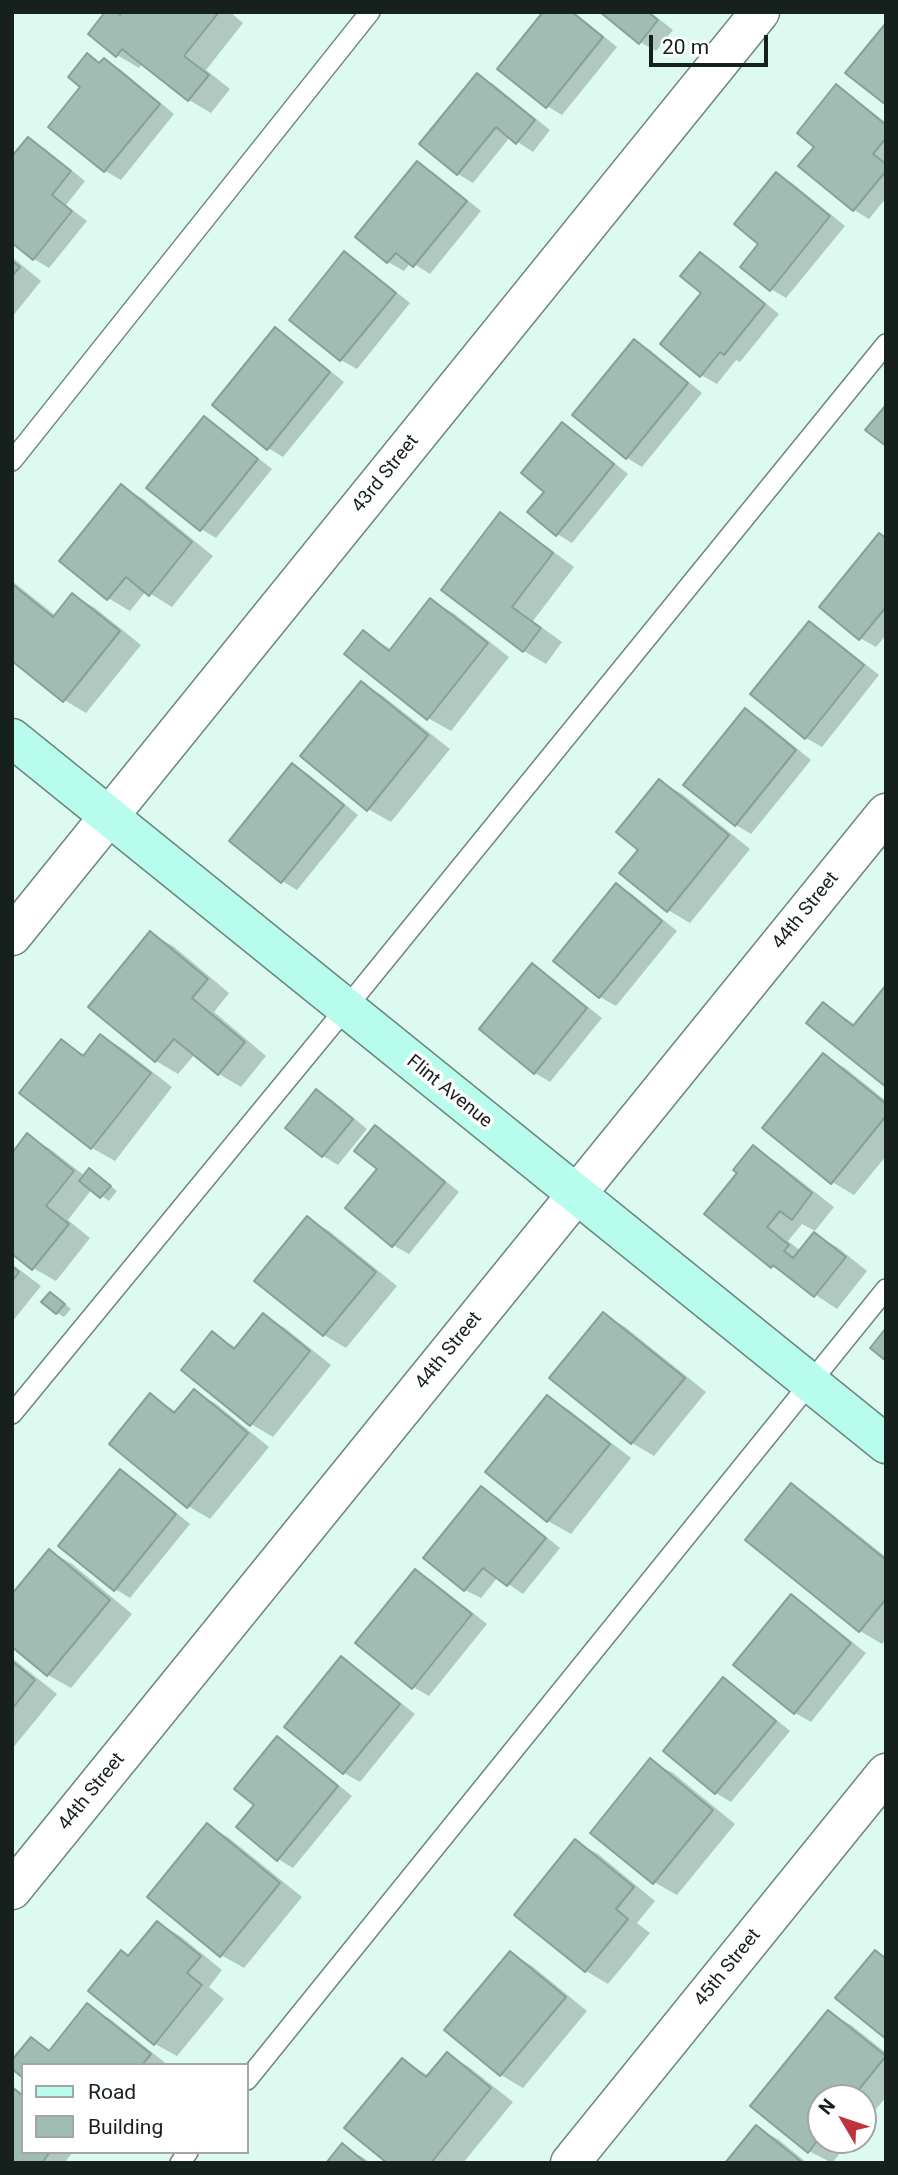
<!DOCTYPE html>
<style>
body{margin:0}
#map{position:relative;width:898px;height:2175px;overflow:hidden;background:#ddfaf0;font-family:Roboto,sans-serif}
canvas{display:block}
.frame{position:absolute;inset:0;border:14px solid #16201d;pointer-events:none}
.legend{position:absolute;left:21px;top:2063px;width:228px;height:91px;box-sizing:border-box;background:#fff;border:2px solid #a2a6a5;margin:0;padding:9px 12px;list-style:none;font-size:21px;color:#16201d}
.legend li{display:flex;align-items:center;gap:14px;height:35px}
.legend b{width:35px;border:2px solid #a2a6a5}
.north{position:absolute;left:807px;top:2084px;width:70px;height:70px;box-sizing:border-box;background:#fff;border:2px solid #a2a6a5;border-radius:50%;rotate:309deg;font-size:19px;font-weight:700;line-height:28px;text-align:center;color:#16201d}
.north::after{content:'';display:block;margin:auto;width:24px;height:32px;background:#c2323d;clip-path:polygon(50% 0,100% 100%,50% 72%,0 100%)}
.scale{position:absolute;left:649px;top:35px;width:119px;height:32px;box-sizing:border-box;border:4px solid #16201d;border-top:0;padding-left:9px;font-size:21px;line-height:24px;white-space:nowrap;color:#16201d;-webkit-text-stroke:5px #fff;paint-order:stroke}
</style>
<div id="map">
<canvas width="898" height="2175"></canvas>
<div class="frame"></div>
<ul class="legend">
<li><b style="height:9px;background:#b7fced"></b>Road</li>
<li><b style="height:19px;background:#a1bdb3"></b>Building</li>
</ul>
<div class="north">N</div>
<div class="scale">20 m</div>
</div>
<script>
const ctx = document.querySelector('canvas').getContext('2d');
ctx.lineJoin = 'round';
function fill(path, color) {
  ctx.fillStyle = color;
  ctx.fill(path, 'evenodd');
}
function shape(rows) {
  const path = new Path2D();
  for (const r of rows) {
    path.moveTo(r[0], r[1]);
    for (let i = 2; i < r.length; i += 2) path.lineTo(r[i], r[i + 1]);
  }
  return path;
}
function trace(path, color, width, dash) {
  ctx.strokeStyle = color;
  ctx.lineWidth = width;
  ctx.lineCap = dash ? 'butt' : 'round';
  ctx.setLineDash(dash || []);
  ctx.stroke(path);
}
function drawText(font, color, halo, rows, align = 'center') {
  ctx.font = font + ' Roboto,sans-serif';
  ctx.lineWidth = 7;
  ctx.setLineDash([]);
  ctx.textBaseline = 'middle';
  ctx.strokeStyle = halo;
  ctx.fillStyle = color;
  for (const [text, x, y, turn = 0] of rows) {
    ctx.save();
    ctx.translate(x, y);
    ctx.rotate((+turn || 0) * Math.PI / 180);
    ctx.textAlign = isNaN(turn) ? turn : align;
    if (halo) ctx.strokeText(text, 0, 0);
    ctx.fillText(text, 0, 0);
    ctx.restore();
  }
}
fill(shape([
 [116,12,122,15,124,12,230,12,243,23,206,70,230,89,211,113,189,100,143,63,139,68,117,55],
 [545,12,574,12,617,47,562,115,547,106],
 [603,12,650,12,673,30,656,51,640,42],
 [87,55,101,64,104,60,120,69,174,114,121,180,105,171,51,126,83,87],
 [477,75,493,84,550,130,533,152,510,137,473,183,458,174],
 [836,87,852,96,886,123,886,198,869,219,854,210,816,146],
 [28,139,44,148,85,181,66,205,87,221,49,268,34,259],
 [418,163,433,172,481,211,430,274,411,262,404,271,388,262,358,237],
 [777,174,792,183,845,226,786,298,771,289,761,243],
 [344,254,360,263,410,303,357,369,341,360,291,319],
 [701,254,716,263,779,314,740,362,736,360,717,384,701,375,704,293],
 [12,257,41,281,12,317],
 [275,330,291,339,344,382,283,457,268,448],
 [635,341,650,350,702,393,642,467,627,458],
 [205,419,220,428,272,469,216,538,201,529],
 [563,425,578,434,628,474,572,543,557,534,546,491],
 [121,486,143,499,213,556,172,607,146,591,130,611,108,598],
 [500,515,522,528,574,567,533,621,562,642,546,664,524,651,443,589],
 [886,539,886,635,876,647,860,638],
 [12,581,56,616,73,595,95,608,141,645,86,713,64,700,12,659],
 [431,601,453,613,509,657,451,731,428,718,363,632,392,650],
 [810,623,825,632,879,675,822,747,806,738,752,694],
 [361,683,383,696,450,749,391,822,368,809],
 [745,710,761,719,811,760,751,834,736,825],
 [292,765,308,774,358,815,297,890,282,881],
 [659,781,682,794,750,849,690,923,668,910,640,849],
 [616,885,632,894,677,931,616,1006,600,997,556,961],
 [151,934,173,946,229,993,214,1012,266,1056,241,1087,219,1074,195,1054,178,1074,156,1061,90,1007],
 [533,966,548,975,602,1018,550,1082,535,1073],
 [823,1004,856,1025,886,1085],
 [101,1036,123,1049,172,1087,115,1161,92,1148,21,1092,61,1041,86,1056],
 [823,1055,845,1068,886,1101,886,1156,854,1195,832,1182],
 [316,1091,332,1100,367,1129,338,1165,323,1156],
 [375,1127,391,1136,459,1192,409,1254,393,1245,379,1169],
 [28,1136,50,1149,85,1176,97,1175,117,1191,109,1201,92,1189,68,1220,90,1238,56,1281,33,1268],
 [753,1148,775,1161,834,1207,815,1231,802,1224,788,1241,801,1251,814,1234,837,1247,867,1271,837,1309,772,1266,739,1173],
 [307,1218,329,1231,397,1286,346,1348,324,1335,257,1280],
 [12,1264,41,1286,12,1322],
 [58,1298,71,1309,64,1317,57,1313],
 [603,1314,625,1327,706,1392,654,1456,632,1443,552,1378],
 [263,1315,285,1328,331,1365,273,1437,251,1424,212,1334,237,1348],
 [194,1391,216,1404,269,1447,210,1519,188,1506,150,1396,177,1412],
 [547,1397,569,1410,631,1458,571,1534,548,1521,487,1472],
 [120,1472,136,1480,190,1524,130,1598,115,1589],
 [791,1486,813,1499,886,1557,886,1639,882,1644,860,1631],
 [482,1488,497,1497,560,1548,523,1594,498,1577,481,1598,465,1590,426,1557],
 [50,1551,72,1564,132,1614,71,1688,48,1675,12,1645],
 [415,1571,431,1580,487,1624,429,1696,413,1687,358,1642],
 [791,1596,806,1605,866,1653,811,1722,795,1713,736,1665],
 [12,1658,57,1694,12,1749],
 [342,1659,357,1668,415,1714,360,1782,344,1773,287,1727],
 [723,1680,739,1689,790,1731,731,1802,716,1793],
 [277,1739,293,1748,352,1796,293,1868,278,1859,256,1805],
 [650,1761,673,1773,735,1824,677,1895,654,1882],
 [207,1825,229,1838,302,1897,244,1968,221,1955],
 [575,1841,598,1854,655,1901,637,1923,650,1933,608,1984,586,1971,516,1914],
 [158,1923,180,1936,222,1970,209,1987,224,1999,177,2056,155,2044,130,1957],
 [510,1953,532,1966,587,2011,523,2088,501,2075,446,2029],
 [87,2006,110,2019,168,2065,23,2065,12,2067,31,2039,52,2051],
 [828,2012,851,2025,886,2053,886,2097,863,2125,863,2098,821,2098,821,2140,851,2140,832,2163,809,2151],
 [447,2054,469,2067,513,2102,463,2163,390,2163,402,2060,429,2076],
 [12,2086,23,2094,23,2152,73,2152,64,2163,12,2163],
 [756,2127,779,2140,807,2163,727,2163],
 [342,2146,364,2158,370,2163,328,2163]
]), '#0003');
const building = shape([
 [105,12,117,12,120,15,122,12,219,12,184,56,209,75,188,101,122,49,116,57,88,34,105,12],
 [543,12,572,12,603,37,546,108,497,69,543,12],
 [600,12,648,12,658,20,639,44,600,12],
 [886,23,886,105,845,73,886,23],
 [87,53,99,63,104,58,160,104,104,172,48,127,80,87,68,77,87,53],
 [477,73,535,120,516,144,496,127,457,175,419,144,477,73],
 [836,84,886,125,886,138,873,154,886,164,886,171,853,211,798,166,814,147,797,133,836,84],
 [28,137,71,171,52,195,72,211,33,260,12,243,12,156,28,137],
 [417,161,467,201,413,267,396,253,387,263,355,237,417,161],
 [776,172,830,216,770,291,740,267,758,244,734,224,776,172],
 [344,251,396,293,340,361,289,320,344,251],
 [700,252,765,304,724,355,720,352,700,377,660,344,701,293,680,276,700,252],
 [12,261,20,267,12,276,12,261],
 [275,327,330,372,267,450,212,405,275,327],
 [634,339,688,383,626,459,572,415,634,339],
 [886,405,886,446,865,430,886,405],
 [204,416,258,459,200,531,146,488,204,416],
 [562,422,614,464,556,536,527,512,544,492,521,473,562,422],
 [121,484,192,542,149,596,126,577,107,600,59,561,121,484],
 [500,512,553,553,512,607,541,628,523,652,441,590,500,512],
 [879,533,886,538,886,607,859,640,819,607,879,533],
 [12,584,53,617,72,593,120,631,63,702,12,661,12,584],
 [430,598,488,643,427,720,344,654,363,630,389,651,430,598],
 [809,621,864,665,805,739,750,694,809,621],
 [361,681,428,735,367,811,300,756,361,681],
 [745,708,796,750,735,826,683,785,745,708],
 [292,763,344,805,281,883,229,841,292,763],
 [659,779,729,835,667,912,619,873,638,850,616,832,659,779],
 [616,883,662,921,599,998,553,961,616,883],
 [150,931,208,979,192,998,245,1042,218,1075,174,1039,155,1062,88,1007,150,931],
 [532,963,587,1008,534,1074,479,1029,532,963],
 [886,985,886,1087,806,1023,823,1002,853,1026,886,985],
 [100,1034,151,1073,91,1149,19,1093,61,1039,83,1056,100,1034],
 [823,1053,886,1104,886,1116,831,1184,762,1128,823,1053],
 [316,1089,353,1119,322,1157,285,1128,316,1089],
 [375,1125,445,1182,392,1247,345,1208,377,1169,354,1151,375,1125],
 [27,1133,74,1171,46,1206,69,1224,32,1270,12,1254,12,1153,27,1133],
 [753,1145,812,1193,792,1220,780,1211,767,1227,789,1245,784,1251,793,1258,814,1232,846,1257,814,1297,773,1265,771,1268,704,1214,737,1173,733,1170,753,1145],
 [89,1168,111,1186,100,1198,79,1181,89,1168],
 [307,1216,376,1272,323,1336,254,1281,307,1216],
 [12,1266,19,1272,12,1281,12,1266],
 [50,1292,65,1304,56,1314,41,1302,50,1292],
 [603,1312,685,1378,631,1444,549,1378,603,1312],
 [263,1313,310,1351,250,1426,181,1370,212,1331,234,1349,263,1313],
 [886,1328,886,1361,870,1348,886,1328],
 [194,1389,248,1433,187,1508,109,1444,150,1393,174,1413,194,1389],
 [547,1395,610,1444,547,1522,485,1472,547,1395],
 [120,1469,176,1514,114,1591,58,1546,120,1469],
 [791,1483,886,1560,886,1599,859,1632,745,1540,791,1483],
 [481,1486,546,1538,507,1586,483,1568,464,1591,423,1558,481,1486],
 [49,1549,110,1600,47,1676,12,1647,12,1594,49,1549],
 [415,1569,472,1614,412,1689,355,1643,415,1569],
 [791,1594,851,1643,794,1714,733,1665,791,1594],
 [341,1656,400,1704,343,1774,284,1727,341,1656],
 [12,1661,35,1680,12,1709,12,1661],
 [723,1677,776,1721,715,1794,663,1751,723,1677],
 [277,1736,338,1786,277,1861,236,1827,254,1805,234,1789,277,1736],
 [650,1758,713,1810,653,1884,590,1833,650,1758],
 [207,1823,280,1883,220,1957,147,1897,207,1823],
 [575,1839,634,1887,616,1909,628,1919,585,1972,514,1915,575,1839],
 [157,1921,201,1956,187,1973,202,1985,154,2045,88,1991,121,1950,128,1956,157,1921],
 [875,1950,886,1959,886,2039,835,1998,875,1950],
 [510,1951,566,1997,500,2076,444,2030,510,1951],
 [87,2003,151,2054,142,2065,23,2065,23,2078,12,2069,12,2060,31,2037,49,2051,87,2003],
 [828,2010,886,2056,852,2098,821,2098,821,2136,808,2153,750,2106,828,2010],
 [447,2052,491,2088,431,2163,387,2163,344,2128,402,2058,426,2077,447,2052],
 [12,2087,23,2096,23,2152,50,2152,42,2163,12,2163,12,2087],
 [756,2125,803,2163,725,2163,756,2125],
 [342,2143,366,2163,326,2163,342,2143]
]);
fill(building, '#a1bdb3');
trace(building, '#86a198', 2);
const lane = shape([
 [12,461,370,12],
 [12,1414,346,1008,886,344],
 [247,2080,886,1289],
 [180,2163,188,2152]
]);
const street = shape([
 [12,936,760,12],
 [12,1890,886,813],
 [570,2163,886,1773]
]);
const secondary = shape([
 [12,738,886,1444]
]);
trace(lane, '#6d877e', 22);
trace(street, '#6d877e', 41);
trace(secondary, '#6d877e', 41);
trace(lane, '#fff', 19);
trace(street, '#fff', 38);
trace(secondary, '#b7fced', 38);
drawText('19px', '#16201d', '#fff', [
 ["43rd Street",386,474,-51],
 ["44th Street",806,911,-51],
 ["Flint Avenue",449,1092,39],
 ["44th Street",449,1351,-51],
 ["44th Street",92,1792,-51],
 ["45th Street",728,1968,-51]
]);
</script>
